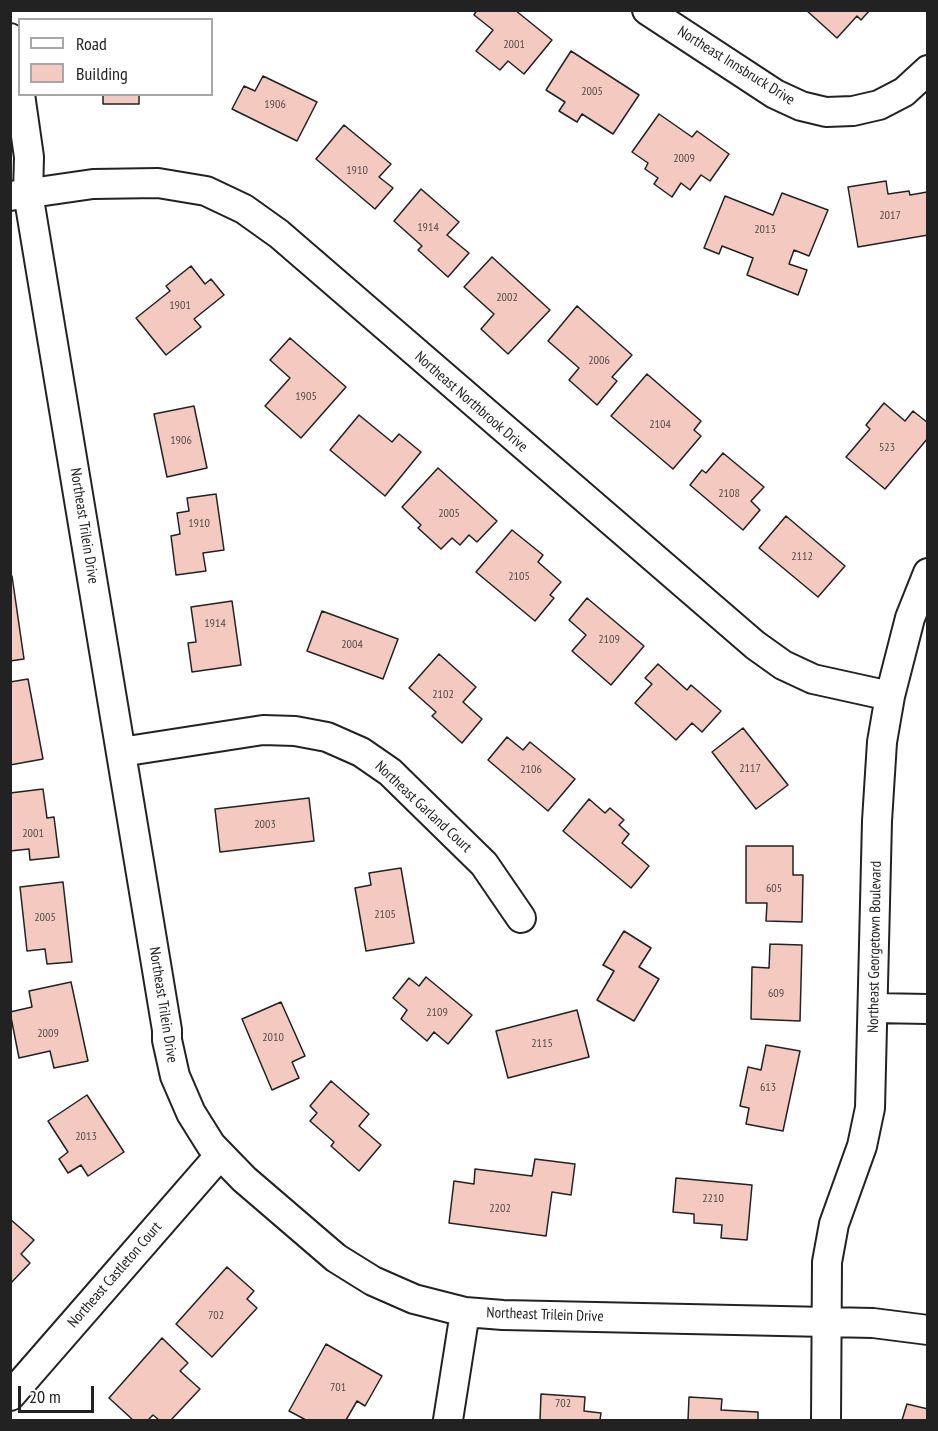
<!DOCTYPE html>
<style>
body{margin:0}
#map{position:relative;width:938px;height:1431px;overflow:hidden;background:#fff;font-family:"PT Sans Narrow",sans-serif}
canvas{display:block}
.frame{position:absolute;inset:0;border:12px solid #222;pointer-events:none}
.legend{position:absolute;left:18px;top:18px;width:195px;height:78px;box-sizing:border-box;background:#fff;border:2px solid #a7a7a7;margin:0;padding:8px 10px;list-style:none;font-size:18px;color:#222}
.legend li{display:flex;align-items:center;gap:12px;height:30px}
.legend b{width:30px;border:2px solid #a7a7a7}
.scale{position:absolute;left:18px;top:1386px;width:76px;height:27px;box-sizing:border-box;border:3px solid #222;border-top:0;padding-left:8px;font-size:18px;line-height:21px;white-space:nowrap;color:#222;-webkit-text-stroke:4px #fff;paint-order:stroke}
</style>
<div id="map">
<canvas width="938" height="1431"></canvas>
<div class="frame"></div>
<ul class="legend">
<li><b style="height:8px;background:#fff"></b>Road</li>
<li><b style="height:16px;background:#f3c9c0"></b>Building</li>
</ul>
<div class="scale">20 m</div>
</div>
<script>
const ctx = document.querySelector('canvas').getContext('2d');
ctx.lineJoin = 'round';
function fill(path, color) {
  ctx.fillStyle = color;
  ctx.fill(path, 'evenodd');
}
function shape(rows) {
  const path = new Path2D();
  for (const r of rows) {
    path.moveTo(r[0], r[1]);
    for (let i = 2; i < r.length; i += 2) path.lineTo(r[i], r[i + 1]);
  }
  return path;
}
function trace(path, color, width, dash) {
  ctx.strokeStyle = color;
  ctx.lineWidth = width;
  ctx.lineCap = dash ? 'butt' : 'round';
  ctx.setLineDash(dash || []);
  ctx.stroke(path);
}
function drawText(font, color, halo, rows, align = 'center') {
  ctx.font = font + ' "PT Sans Narrow",sans-serif';
  ctx.lineWidth = 4.5;
  ctx.setLineDash([]);
  ctx.textBaseline = 'middle';
  ctx.strokeStyle = halo;
  ctx.fillStyle = color;
  for (const [text, x, y, turn = 0] of rows) {
    ctx.save();
    ctx.translate(x, y);
    ctx.rotate((+turn || 0) * Math.PI / 180);
    ctx.textAlign = isNaN(turn) ? turn : align;
    if (halo) ctx.strokeText(text, 0, 0);
    ctx.fillText(text, 0, 0);
    ctx.restore();
  }
}
const building = shape([
 [477,10,515,10,552,40,524,74,508,61,500,70,476,51,493,30,474,15,477,10],
 [806,10,870,10,861,20,857,16,837,38,806,10],
 [571,51,639,95,613,134,582,114,577,122,559,111,565,102,546,90,571,51],
 [263,76,317,102,297,141,232,109,244,86,255,91,263,76],
 [103,94,139,94,139,104,103,104,103,94],
 [659,114,692,137,697,131,729,154,710,181,701,175,690,190,681,183,672,197,654,184,658,178,645,169,648,163,632,152,659,114],
 [344,125,391,164,379,177,393,188,375,209,316,159,344,125],
 [886,181,888,194,909,191,910,195,927,192,928,235,858,247,848,187,886,181],
 [421,189,459,222,447,235,469,253,448,277,418,250,422,246,394,221,421,189],
 [782,193,828,210,809,256,794,250,789,264,807,270,798,295,747,275,753,258,722,246,719,254,704,248,725,196,773,215,782,193],
 [492,257,550,310,508,354,481,329,494,314,464,287,492,257],
 [191,266,205,284,211,279,224,295,194,319,201,327,166,355,136,318,170,291,166,286,191,266],
 [577,306,632,355,612,377,617,381,597,405,569,380,579,368,548,341,577,306],
 [290,338,346,387,301,438,265,406,290,378,270,360,290,338],
 [647,374,701,421,694,430,701,436,673,469,611,416,647,374],
 [884,403,905,421,913,411,928,423,928,438,885,489,846,457,870,429,866,425,884,403],
 [194,406,207,468,167,477,154,414,194,406],
 [359,415,392,442,399,434,421,452,385,496,330,450,359,415],
 [723,453,764,487,751,501,760,510,743,530,690,485,702,470,706,473,723,453],
 [438,468,497,521,477,542,469,535,460,545,452,538,441,549,418,528,421,525,402,507,438,468],
 [216,494,224,550,203,553,206,571,176,575,171,536,180,534,177,513,189,511,187,498,216,494],
 [786,516,845,566,818,597,759,548,786,516],
 [512,530,543,555,538,562,561,582,550,595,554,598,535,621,476,572,512,530],
 [12,576,24,659,10,661,10,577,12,576],
 [587,598,644,646,611,685,572,651,586,635,569,620,587,598],
 [232,601,241,665,192,672,188,643,196,642,191,607,232,601],
 [322,611,398,639,383,679,307,651,322,611],
 [439,654,476,687,463,702,482,719,462,743,432,716,436,712,409,688,439,654],
 [658,664,687,690,691,685,721,711,702,732,692,723,676,740,635,703,652,684,645,678,658,664],
 [28,679,43,759,10,765,10,682,28,679],
 [743,728,788,785,756,809,712,752,743,728],
 [507,737,523,750,530,742,575,779,548,811,488,760,507,737],
 [43,789,47,818,54,817,59,857,30,860,29,849,10,851,10,793,43,789],
 [309,798,314,841,220,852,215,809,309,798],
 [589,799,605,813,610,808,624,820,619,825,629,834,622,843,649,866,631,888,563,831,589,799],
 [746,846,793,846,793,875,803,875,802,922,766,921,767,903,746,903,746,846],
 [401,868,414,943,366,951,355,888,371,885,369,873,401,868],
 [63,882,72,962,47,964,45,949,27,951,20,887,63,882],
 [624,931,651,948,639,967,659,979,634,1021,597,1000,614,971,603,965,624,931],
 [770,944,802,945,800,1021,751,1019,752,967,769,968,770,944],
 [426,977,472,1015,448,1044,434,1032,427,1041,401,1019,407,1010,393,998,409,978,419,986,426,977],
 [71,982,88,1061,54,1068,50,1051,19,1058,10,1012,32,1007,29,991,71,982],
 [281,1002,305,1056,292,1062,299,1078,272,1090,242,1019,281,1002],
 [577,1010,589,1057,508,1078,496,1031,577,1010],
 [766,1045,800,1051,783,1131,746,1124,749,1108,740,1106,748,1067,761,1070,766,1045],
 [331,1081,369,1114,359,1126,381,1145,359,1171,331,1146,334,1142,310,1121,317,1113,310,1106,331,1081],
 [87,1095,124,1152,88,1176,81,1165,68,1173,59,1159,68,1152,48,1121,87,1095],
 [535,1159,575,1164,571,1195,552,1192,546,1236,449,1223,454,1181,474,1184,475,1169,532,1176,535,1159],
 [676,1178,752,1185,747,1240,721,1238,722,1225,694,1223,694,1214,673,1212,676,1178],
 [10,1219,34,1240,21,1254,30,1263,10,1284,10,1219],
 [227,1267,254,1291,247,1299,257,1308,212,1357,176,1324,227,1267],
 [162,1338,188,1363,180,1371,200,1389,171,1420,159,1420,153,1415,148,1420,133,1420,109,1398,162,1338],
 [326,1344,382,1376,365,1406,357,1401,346,1420,306,1420,289,1411,326,1344],
 [541,1394,585,1397,584,1411,601,1413,600,1420,540,1420,541,1394],
 [689,1397,722,1399,721,1410,758,1412,758,1420,688,1420,689,1397],
 [907,1404,928,1409,928,1420,902,1420,907,1404]
]);
fill(building, '#f3c9c0');
trace(building, '#222', 1.5);
const minor = shape([
 [647,10,775,94,801,106,826,112,853,111,879,105,904,92,928,70],
 [10,38,20,88],
 [20,94,29,157,28,193,167,1030,167,1040,175,1076,191,1113,211,1145,244,1179,336,1258,373,1281,414,1299,465,1312,503,1315,873,1323,928,1330],
 [10,196,93,184,158,183,206,191,244,209,279,234,755,645,783,665,813,679,890,696],
 [121,752,263,730,295,731,327,737,361,752,390,772,484,864,521,918],
 [874,1008,928,1009],
 [10,1396,220,1155],
 [448,1420,465,1312],
 [826,1420,827,1262,834,1224,862,1146,870,1108,877,821,882,742,890,696,910,618,928,573]
]);
trace(minor, '#222', 32);
trace(minor, '#fff', 28);
drawText('12px', '#564c4a', null, [
 ["2001",514,45],
 ["2005",592,92],
 ["1906",275,105],
 ["2009",684,159],
 ["1910",357,171],
 ["2017",890,216],
 ["1914",428,228],
 ["2013",765,230],
 ["2002",507,298],
 ["1901",180,306],
 ["2006",599,361],
 ["1905",306,397],
 ["2104",660,425],
 ["1906",181,441],
 ["523",887,448],
 ["2108",729,494],
 ["2005",449,514],
 ["1910",199,524],
 ["2112",802,557],
 ["2105",519,577],
 ["1914",215,624],
 ["2109",609,640],
 ["2004",352,645],
 ["2102",443,695],
 ["2117",750,769],
 ["2106",531,770],
 ["2003",265,825],
 ["2001",33,834],
 ["605",774,889],
 ["2105",385,915],
 ["2005",45,918],
 ["609",776,994],
 ["2109",437,1013],
 ["2009",48,1034],
 ["2010",273,1038],
 ["2115",542,1044],
 ["613",768,1088],
 ["2013",86,1137],
 ["2210",713,1199],
 ["2202",500,1209],
 ["702",216,1316],
 ["701",338,1388],
 ["702",563,1404]
]);
drawText('15px', '#222', '#fff', [
 ["Northeast Innsbruck Drive",736,66,32],
 ["Northeast Northbrook Drive",471,402,41],
 ["Northeast Trilein Drive",84,526,81],
 ["Northeast Garland Court",423,807,43],
 ["Northeast Georgetown Boulevard",875,947,-89],
 ["Northeast Trilein Drive",163,1005,81],
 ["Northeast Castleton Court",115,1275,-49],
 ["Northeast Trilein Drive",545,1315,2]
]);
</script>
